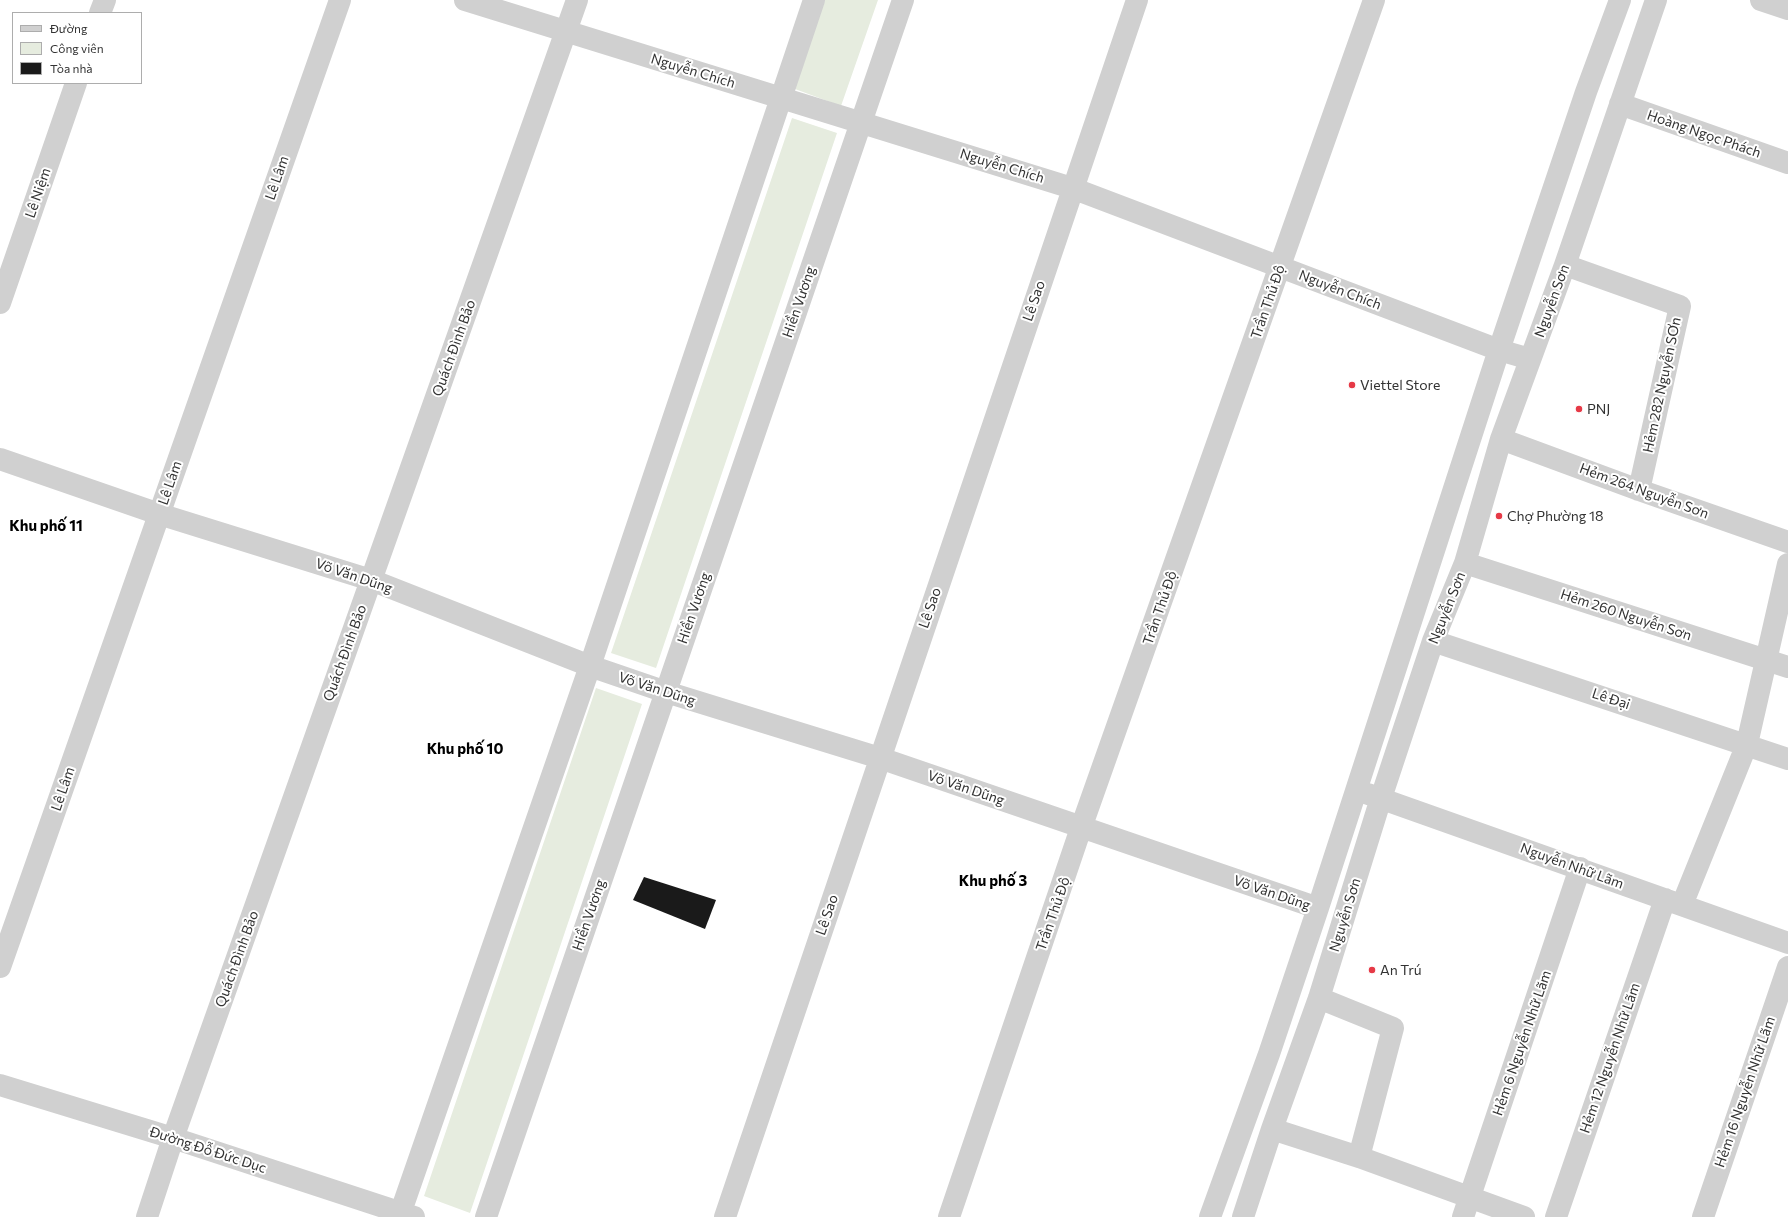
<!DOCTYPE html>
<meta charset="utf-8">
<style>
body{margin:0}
#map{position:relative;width:1788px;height:1217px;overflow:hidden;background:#fff;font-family:Commissioner,sans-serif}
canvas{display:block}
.legend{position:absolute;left:12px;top:12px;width:130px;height:72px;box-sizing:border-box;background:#fff;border:1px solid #adadad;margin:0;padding:5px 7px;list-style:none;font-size:12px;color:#333}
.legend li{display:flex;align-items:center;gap:8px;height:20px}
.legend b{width:20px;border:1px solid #adadad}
</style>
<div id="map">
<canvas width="1788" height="1217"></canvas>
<ul class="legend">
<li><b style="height:5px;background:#d0d0d0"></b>Đường</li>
<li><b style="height:11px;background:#e6ecdf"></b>Công viên</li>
<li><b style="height:11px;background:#1a1a1a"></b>Tòa nhà</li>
</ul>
</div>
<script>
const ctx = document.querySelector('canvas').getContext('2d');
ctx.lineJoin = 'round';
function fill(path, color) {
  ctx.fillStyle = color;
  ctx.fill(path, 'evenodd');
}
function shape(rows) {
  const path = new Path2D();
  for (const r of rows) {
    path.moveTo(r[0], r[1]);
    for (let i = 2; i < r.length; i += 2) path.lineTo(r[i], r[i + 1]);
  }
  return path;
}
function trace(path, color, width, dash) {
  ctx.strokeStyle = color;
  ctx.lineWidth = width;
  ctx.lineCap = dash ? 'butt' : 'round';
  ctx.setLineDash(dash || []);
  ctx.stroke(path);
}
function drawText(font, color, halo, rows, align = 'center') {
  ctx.font = font + ' Commissioner,sans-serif';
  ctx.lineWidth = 4;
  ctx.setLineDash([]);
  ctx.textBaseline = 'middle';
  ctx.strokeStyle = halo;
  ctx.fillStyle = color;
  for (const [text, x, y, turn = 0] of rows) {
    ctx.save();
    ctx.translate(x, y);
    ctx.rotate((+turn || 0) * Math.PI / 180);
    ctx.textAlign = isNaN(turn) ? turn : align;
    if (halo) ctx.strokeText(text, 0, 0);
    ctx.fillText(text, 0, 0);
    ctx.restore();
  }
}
fill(shape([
 [825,0,878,0,841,106,795,89],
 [792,118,837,133,656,668,611,653],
 [596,688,642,704,470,1213,424,1196]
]), '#e6ecdf');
fill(shape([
 [644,877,716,900,705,929,633,900]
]), '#1a1a1a');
trace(shape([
 [465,0,1072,188,1499,350,1530,359],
 [1761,0,1788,9],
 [100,13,105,0],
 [1620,104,1788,163],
 [1565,265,1680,306,1639,490],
 [0,303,76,83],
 [1501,439,1639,490,1788,542],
 [0,459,159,514,371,580,590,666,666,692,880,758,1318,908],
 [1465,563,1788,667],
 [1433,641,1788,759],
 [1368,794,1788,943],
 [1682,905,1747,744,1788,564],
 [0,967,340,0],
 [1319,998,1393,1028,1359,1157],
 [0,1085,173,1138,414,1217],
 [1272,1129,1359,1157,1524,1217],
 [147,1217,173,1138,577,0],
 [399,1217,590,666,814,0],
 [486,1217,903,0],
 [725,1217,1137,0],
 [949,1217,1081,828,1374,0],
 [1210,1217,1269,1054,1318,908,1499,350,1586,92,1620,0],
 [1243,1217,1272,1129,1319,998,1381,798,1433,641,1465,563,1501,439,1565,265,1656,0],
 [1463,1217,1580,868],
 [1556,1217,1665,899],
 [1703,1217,1788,967]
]), '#d0d0d0', 22);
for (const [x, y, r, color] of [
 [1352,385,4,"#e63946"],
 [1579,409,4,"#e63946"],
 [1499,516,4,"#e63946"],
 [1372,970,4,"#e63946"]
]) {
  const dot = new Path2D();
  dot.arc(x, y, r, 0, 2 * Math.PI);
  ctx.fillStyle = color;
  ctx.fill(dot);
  trace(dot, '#fff', 1.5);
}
drawText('14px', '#333', '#fff', [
 ["Nguyễn Chích",693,71,17],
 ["Hoàng Ngọc Phách",1704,134,19],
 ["Nguyễn Chích",1002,166,17],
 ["Lê Lâm",277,178,-71],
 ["Lê Niệm",38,193,-71],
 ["Nguyễn Chích",1340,290,21],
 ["Lê Sao",1034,301,-71],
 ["Nguyễn Sơn",1552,301,-70],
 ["Hiền Vương",799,302,-71],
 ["Trần Thủ Độ",1268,302,-71],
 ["Quách Đình Bảo",454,348,-70],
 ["Hẻm 282 Nguyễn SƠn",1662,385,-78],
 ["Lê Lâm",170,483,-71],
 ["Hẻm 264 Nguyễn Sơn",1644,491,20],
 ["Võ Văn Dũng",354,576,19],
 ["Hiền Vương",694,608,-71],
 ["Lê Sao",930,608,-71],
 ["Trần Thủ Độ",1160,608,-71],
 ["Nguyễn Sơn",1447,608,-68],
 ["Hẻm 260 Nguyễn Sơn",1626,615,18],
 ["Quách Đình Bảo",345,653,-70],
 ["Võ Văn Dũng",657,689,18],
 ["Lê Đại",1611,699,18],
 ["Võ Văn Dũng",966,788,19],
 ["Lê Lâm",63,789,-71],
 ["Nguyễn Nhữ Lãm",1572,866,20],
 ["Võ Văn Dũng",1272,893,19],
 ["Trần Thủ Độ",1053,914,-71],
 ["Hiền Vương",589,915,-71],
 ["Lê Sao",827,915,-71],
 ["Nguyễn Sơn",1345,915,-73],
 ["Quách Đình Bảo",237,959,-70],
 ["Hẻm 6 Nguyễn Nhữ Lãm",1522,1043,-71],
 ["Hẻm 12 Nguyễn Nhữ Lãm",1610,1058,-71],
 ["Hẻm 16 Nguyễn Nhữ Lãm",1745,1092,-71],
 ["Đường Đỗ Đức Dục",208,1150,18]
]);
drawText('14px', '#333', '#fff', [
 ["Viettel Store",1360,385],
 ["PNJ",1587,409],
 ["Chợ Phường 18",1507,516],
 ["An Trú",1380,970]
], 'left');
drawText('bold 15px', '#000', '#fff', [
 ["Khu phố 11",46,526],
 ["Khu phố 10",465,749],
 ["Khu phố 3",993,881]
]);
</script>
